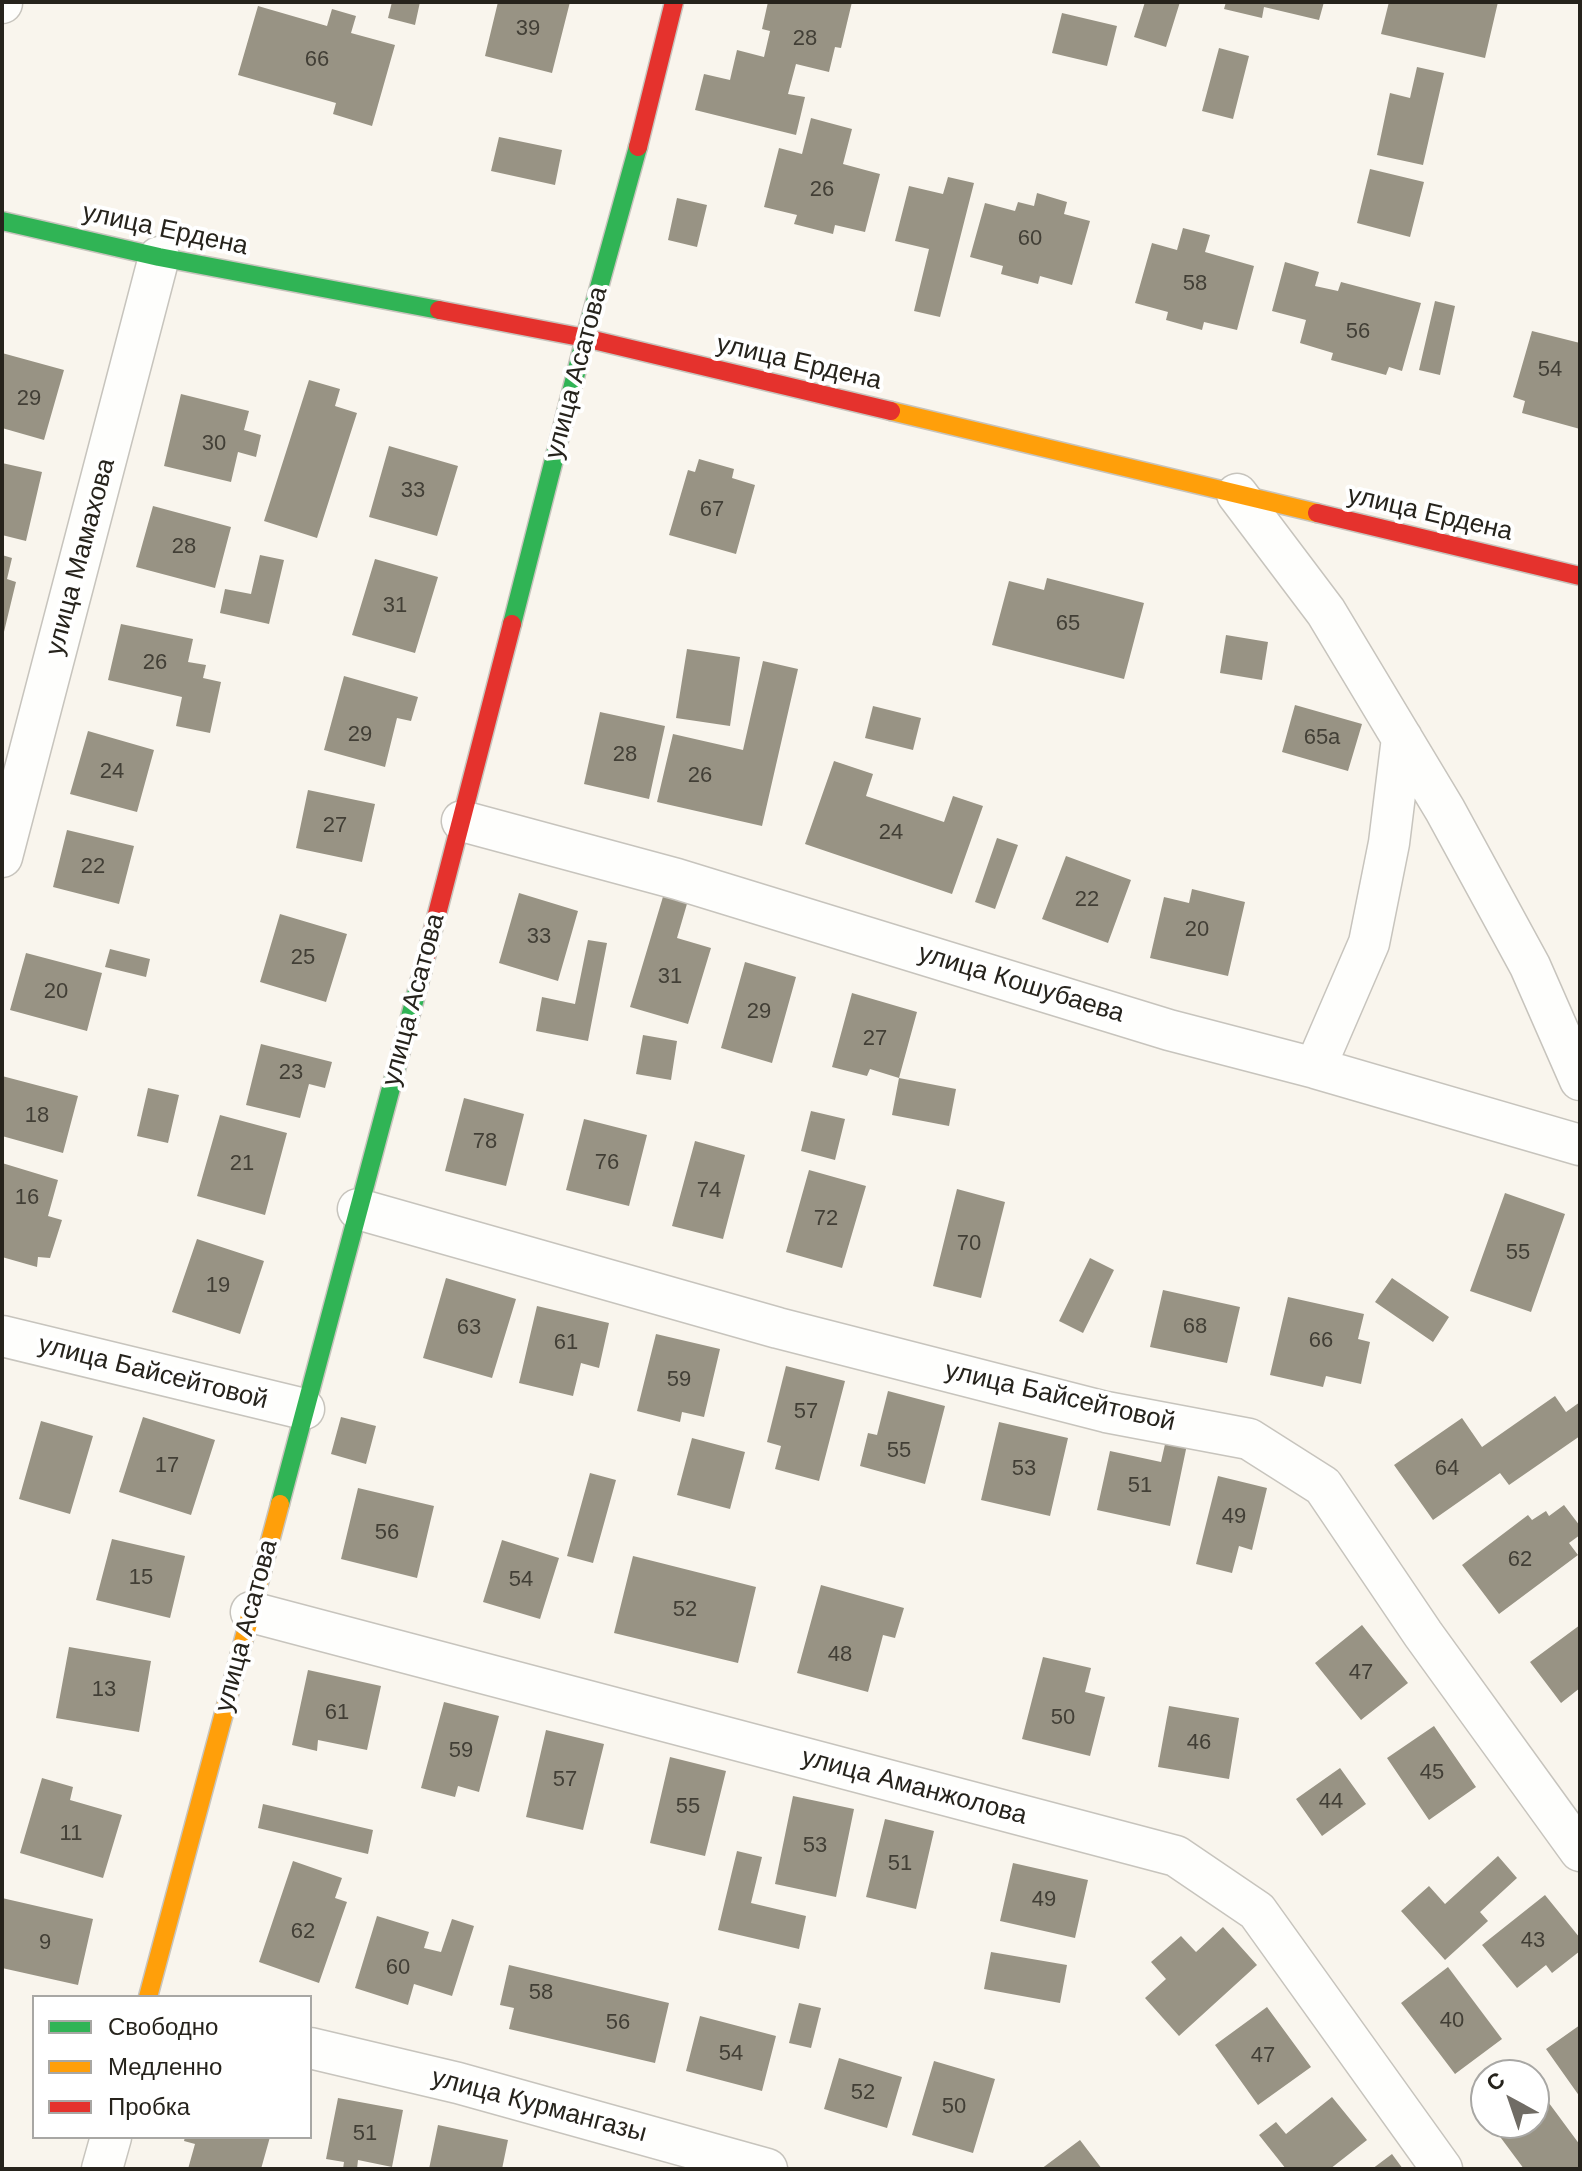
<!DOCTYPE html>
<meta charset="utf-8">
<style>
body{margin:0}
#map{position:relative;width:1582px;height:2171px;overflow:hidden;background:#f9f5ed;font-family:Helvetica,sans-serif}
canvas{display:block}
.frame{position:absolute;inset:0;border:4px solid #26231c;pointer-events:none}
.legend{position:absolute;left:32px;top:1995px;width:280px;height:144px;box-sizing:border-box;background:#fff;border:2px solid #a8a7a4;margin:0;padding:10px 14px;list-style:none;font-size:24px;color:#26231c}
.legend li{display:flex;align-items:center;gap:16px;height:40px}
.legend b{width:40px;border:2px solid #a8a7a4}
.north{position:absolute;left:1470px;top:2059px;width:80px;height:80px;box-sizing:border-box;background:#fff;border:2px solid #a8a7a4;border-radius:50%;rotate:320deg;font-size:22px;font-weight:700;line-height:32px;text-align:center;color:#26231c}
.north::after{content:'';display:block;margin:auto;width:28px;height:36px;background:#706c65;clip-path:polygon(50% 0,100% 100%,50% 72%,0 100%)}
</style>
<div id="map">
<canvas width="1582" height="2171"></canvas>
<div class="frame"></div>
<ul class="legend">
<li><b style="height:10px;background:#30b455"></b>Свободно</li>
<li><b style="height:10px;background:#ff9f0a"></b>Медленно</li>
<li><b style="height:10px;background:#e5322d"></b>Пробка</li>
</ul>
<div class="north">С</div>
</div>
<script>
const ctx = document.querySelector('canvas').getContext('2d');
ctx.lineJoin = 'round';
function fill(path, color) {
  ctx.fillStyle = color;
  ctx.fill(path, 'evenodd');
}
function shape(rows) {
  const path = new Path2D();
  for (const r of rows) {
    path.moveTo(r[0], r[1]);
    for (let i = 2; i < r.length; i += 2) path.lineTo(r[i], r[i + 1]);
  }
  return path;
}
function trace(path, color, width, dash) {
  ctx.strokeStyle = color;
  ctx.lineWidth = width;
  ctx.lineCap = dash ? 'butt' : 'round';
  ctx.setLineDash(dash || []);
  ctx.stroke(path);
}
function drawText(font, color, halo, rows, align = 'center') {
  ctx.font = font + ' Helvetica,sans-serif';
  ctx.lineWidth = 8;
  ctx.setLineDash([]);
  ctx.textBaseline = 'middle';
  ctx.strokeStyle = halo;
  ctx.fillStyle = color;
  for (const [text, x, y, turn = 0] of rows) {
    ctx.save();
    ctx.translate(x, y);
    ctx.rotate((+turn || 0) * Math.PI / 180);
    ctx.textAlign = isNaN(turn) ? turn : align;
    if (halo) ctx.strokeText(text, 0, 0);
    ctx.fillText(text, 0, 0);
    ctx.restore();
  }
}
fill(shape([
 [392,2,420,2,415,25,388,18],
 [498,2,570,2,552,73,485,56],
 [768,2,852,2,841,48,835,47,829,72,796,64,788,94,805,97,796,135,695,110,704,74,730,80,737,50,764,57,770,31,762,29],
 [1145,2,1180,2,1166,47,1134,37],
 [1226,2,1324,2,1319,20,1264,7,1262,18,1224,9],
 [1389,2,1498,2,1485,58,1381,34],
 [258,6,327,26,332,9,356,16,351,33,395,45,372,126,333,114,336,103,238,75],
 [1062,13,1117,26,1107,66,1052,53],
 [1219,48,1249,56,1233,119,1202,111],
 [1417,67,1444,73,1423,165,1377,155,1390,93,1410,98],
 [811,118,852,129,843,164,880,174,865,232,835,225,833,234,794,224,797,215,764,207,779,148,802,154],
 [499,137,562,150,555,185,491,171],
 [1370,169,1424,182,1410,237,1357,223],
 [948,177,974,183,940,317,914,311,929,249,895,241,909,186,943,194],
 [1037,193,1067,202,1064,214,1090,221,1072,285,1040,276,1038,284,1001,274,1003,266,970,257,985,203,1015,211,1018,202,1034,206],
 [677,198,707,205,697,247,668,240],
 [1183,228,1210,235,1205,252,1254,266,1237,330,1204,322,1202,330,1166,320,1168,312,1135,303,1152,243,1177,250],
 [1285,262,1319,272,1315,286,1338,291,1341,282,1421,303,1402,371,1389,367,1386,375,1331,360,1333,353,1300,343,1306,320,1272,311],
 [1435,301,1455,306,1440,375,1419,370],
 [1532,331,1580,343,1580,429,1522,413,1525,401,1513,397],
 [2,353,64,370,44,440,2,428],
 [309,380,340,389,335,406,357,413,317,538,264,521],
 [181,394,249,411,244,430,261,435,256,457,238,452,231,482,164,466],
 [389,446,458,466,437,536,369,517],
 [699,459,734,469,732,478,755,485,736,554,669,535,688,470,695,472],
 [2,463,42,472,26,541,2,535],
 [153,506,231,527,215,588,136,567],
 [2,555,12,558,7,579,16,582,3,636],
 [260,555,284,560,269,624,220,613,225,589,251,594],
 [375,559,438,577,415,653,352,635],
 [1047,578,1144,603,1124,679,992,645,1009,581,1044,590],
 [121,624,193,639,188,662,206,665,203,678,221,682,210,733,176,726,182,697,108,680],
 [1226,635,1268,642,1262,680,1220,673],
 [687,649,740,657,730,726,676,718],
 [763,661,798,669,762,826,657,802,673,734,743,750],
 [344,676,418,697,411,721,397,718,385,767,324,750],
 [1295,705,1362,724,1348,771,1282,752],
 [873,706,921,718,913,750,865,738],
 [600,712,665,726,649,799,584,784],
 [88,731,154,750,137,812,70,794],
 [834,761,873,774,866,796,944,822,953,796,983,806,952,894,805,844],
 [308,790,375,804,362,862,296,848],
 [67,830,134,846,119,904,53,887],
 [997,838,1018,845,995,909,975,902],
 [1066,856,1131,880,1108,943,1042,919],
 [1192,889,1245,902,1228,976,1150,958,1164,897,1189,903],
 [665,890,689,897,677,938,711,948,688,1024,630,1007],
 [519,893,578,911,558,981,499,963],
 [280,914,347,934,326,1002,260,982],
 [588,940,607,943,588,1041,536,1031,542,997,575,1004],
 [110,949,150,959,146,977,105,967],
 [26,953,102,973,87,1031,10,1010],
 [745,962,796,977,772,1063,721,1048],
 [852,993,917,1012,899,1078,870,1069,867,1076,832,1067],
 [643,1035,677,1041,671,1080,636,1074],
 [261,1044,332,1062,325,1088,309,1084,300,1118,246,1105],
 [2,1076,78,1096,63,1153,2,1136],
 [899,1078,956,1089,949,1126,892,1115],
 [148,1088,179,1095,168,1143,137,1136],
 [464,1098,524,1114,506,1186,445,1171],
 [811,1111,845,1119,835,1160,801,1151],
 [220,1115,287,1133,265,1215,197,1196],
 [584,1119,647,1135,629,1206,566,1190],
 [695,1141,745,1155,723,1239,672,1226],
 [2,1163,58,1180,48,1216,62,1220,50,1258,38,1257,37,1267,2,1257],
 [809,1170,866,1186,842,1268,786,1252],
 [957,1189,1005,1202,981,1298,933,1286],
 [1505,1193,1565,1214,1531,1312,1470,1291],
 [197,1239,264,1261,240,1334,172,1312],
 [1090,1258,1114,1270,1083,1333,1059,1321],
 [446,1278,516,1299,492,1378,423,1358],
 [1392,1278,1449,1317,1433,1342,1375,1302],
 [1163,1290,1240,1307,1227,1363,1150,1347],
 [1288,1297,1364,1314,1358,1339,1370,1342,1361,1384,1326,1376,1323,1387,1270,1375],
 [537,1306,609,1323,599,1368,581,1363,573,1396,519,1383],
 [656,1334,720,1349,704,1417,682,1412,680,1422,637,1411],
 [786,1366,845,1381,819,1481,775,1469,781,1446,767,1442],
 [888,1391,945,1406,925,1484,860,1466,868,1433,877,1435],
 [1555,1396,1566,1412,1580,1402,1580,1436,1509,1485,1500,1473,1433,1520,1394,1465,1462,1418,1482,1447],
 [143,1417,215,1440,191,1515,119,1492],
 [341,1417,376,1426,366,1464,331,1454],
 [41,1421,93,1436,70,1514,19,1499],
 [999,1422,1068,1438,1050,1516,981,1500],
 [1168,1431,1189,1435,1170,1526,1097,1510,1110,1451,1161,1462],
 [692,1438,745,1452,730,1509,677,1495],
 [590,1473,616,1480,593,1563,567,1556],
 [1218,1476,1267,1488,1252,1550,1239,1546,1232,1573,1196,1564],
 [358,1488,434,1506,417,1578,341,1559],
 [1564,1505,1580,1526,1580,1535,1569,1543,1578,1555,1499,1614,1462,1565,1528,1515,1532,1520,1546,1511,1549,1516],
 [112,1539,185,1556,170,1618,96,1600],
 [502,1540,559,1558,540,1619,483,1602],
 [633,1556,756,1587,738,1663,614,1633],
 [821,1585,904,1608,895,1638,883,1635,868,1692,797,1673],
 [1362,1625,1408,1683,1361,1720,1315,1663],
 [1580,1625,1580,1688,1561,1703,1530,1662],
 [69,1647,151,1661,139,1732,56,1718],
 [1043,1657,1091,1668,1085,1692,1105,1697,1090,1756,1022,1739],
 [308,1670,381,1686,367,1750,318,1740,317,1751,292,1745],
 [444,1702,499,1716,479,1792,458,1786,455,1797,421,1788],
 [1169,1706,1239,1718,1229,1779,1158,1767],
 [1434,1726,1476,1787,1429,1820,1387,1758],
 [546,1730,604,1744,583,1830,526,1817],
 [670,1757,726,1771,705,1856,650,1843],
 [1340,1768,1366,1804,1322,1836,1296,1799],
 [42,1778,73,1787,70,1800,122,1815,103,1878,20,1853],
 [793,1796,854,1809,836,1897,775,1884],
 [263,1804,373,1830,368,1854,258,1828],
 [885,1819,934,1831,916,1909,866,1897],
 [737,1851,762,1857,751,1903,806,1916,799,1949,718,1930],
 [1498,1856,1517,1878,1480,1912,1488,1921,1445,1960,1401,1911,1429,1886,1445,1904],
 [293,1861,342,1878,335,1898,347,1902,319,1983,259,1962],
 [1013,1863,1088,1880,1075,1938,1000,1921],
 [1545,1895,1580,1938,1580,1951,1552,1973,1546,1965,1517,1988,1482,1945],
 [2,1898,93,1919,78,1985,2,1968],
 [377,1916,429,1932,424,1948,441,1952,452,1919,474,1926,452,1996,414,1984,408,2005,355,1988],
 [1223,1927,1257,1965,1179,2036,1145,1998,1166,1979,1151,1962,1181,1936,1196,1952],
 [991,1952,1067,1965,1060,2003,984,1989],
 [509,1965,669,2003,655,2063,509,2029,514,2008,500,2005],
 [1448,1967,1502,2039,1455,2074,1401,2003],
 [799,2003,821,2008,811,2048,789,2043],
 [1267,2007,1311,2067,1258,2105,1215,2045],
 [700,2016,776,2036,762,2091,686,2071],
 [1580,2025,1580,2097,1546,2049],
 [839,2058,902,2077,887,2128,824,2109],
 [934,2061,995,2079,973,2153,912,2135],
 [1534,2096,1539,2103,1546,2099,1580,2145,1580,2169,1524,2169,1498,2134,1513,2123,1534,2123],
 [1332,2097,1367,2140,1330,2169,1286,2169,1259,2135,1276,2122,1286,2134],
 [338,2098,403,2110,392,2167,358,2160,357,2169,343,2169,344,2162,326,2159],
 [438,2125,508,2140,502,2169,429,2169],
 [185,2137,270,2137,261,2169,188,2169,195,2144,184,2141],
 [1080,2140,1102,2169,1041,2169],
 [1392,2154,1403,2169,1372,2169]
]), '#989384');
const street = shape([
 [2,3,2,2],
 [1237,494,1326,612,1445,810,1530,966,1580,1080],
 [462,821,677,879,1169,1030,1315,1068,1580,1145],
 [2,857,159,257],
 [1315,1068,1369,943,1389,843,1402,738],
 [358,1209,778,1328,1106,1412,1249,1439,1323,1486,1423,1634,1580,1851],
 [2,1336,304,1409],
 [251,1612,1176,1856,1257,1911,1442,2169],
 [310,2048,458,2083,767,2169],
 [102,2169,111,2137]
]);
const fast = shape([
 [2,221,159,257,439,310],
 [512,624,585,338,638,147],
 [280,1504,422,972]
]);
const slow = shape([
 [891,411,1317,513],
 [148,1997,280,1504]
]);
const jam = shape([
 [638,147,674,2],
 [439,310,585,338,891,411],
 [1317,513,1580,576],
 [422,972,512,624]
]);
trace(street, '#c7c4bd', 43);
trace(fast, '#c7c4bd', 21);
trace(slow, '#c7c4bd', 21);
trace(jam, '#c7c4bd', 21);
trace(street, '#fefefc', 40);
trace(fast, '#30b455', 18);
trace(slow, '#ff9f0a', 18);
trace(jam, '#e5322d', 18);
drawText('22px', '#423f36', null, [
 ["39",528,29],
 ["28",805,39],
 ["66",317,60],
 ["26",822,190],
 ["60",1030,239],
 ["58",1195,284],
 ["56",1358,332],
 ["54",1550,370],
 ["29",29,399],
 ["30",214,444],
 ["33",413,491],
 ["67",712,510],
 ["28",184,547],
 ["31",395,606],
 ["65",1068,624],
 ["26",155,663],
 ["29",360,735],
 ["65а",1322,738],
 ["28",625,755],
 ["24",112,772],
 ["26",700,776],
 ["27",335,826],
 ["24",891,833],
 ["22",93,867],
 ["22",1087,900],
 ["20",1197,930],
 ["33",539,937],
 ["25",303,958],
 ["31",670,977],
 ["20",56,992],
 ["29",759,1012],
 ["27",875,1039],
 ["23",291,1073],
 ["18",37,1116],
 ["78",485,1142],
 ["76",607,1163],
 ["21",242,1164],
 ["74",709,1191],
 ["16",27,1198],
 ["72",826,1219],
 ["70",969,1244],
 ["55",1518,1253],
 ["19",218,1286],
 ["68",1195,1327],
 ["63",469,1328],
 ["66",1321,1341],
 ["61",566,1343],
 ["59",679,1380],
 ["57",806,1412],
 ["55",899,1451],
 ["17",167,1466],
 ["53",1024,1469],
 ["64",1447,1469],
 ["51",1140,1486],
 ["49",1234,1517],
 ["56",387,1533],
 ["62",1520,1560],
 ["15",141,1578],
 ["54",521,1580],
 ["52",685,1610],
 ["48",840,1655],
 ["47",1361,1673],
 ["13",104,1690],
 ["61",337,1713],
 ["50",1063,1718],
 ["46",1199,1743],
 ["59",461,1751],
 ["45",1432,1773],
 ["57",565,1780],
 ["44",1331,1802],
 ["55",688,1807],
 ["11",71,1834],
 ["53",815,1846],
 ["51",900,1864],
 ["49",1044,1900],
 ["62",303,1932],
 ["43",1533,1941],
 ["9",45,1943],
 ["60",398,1968],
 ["58",541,1993],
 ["40",1452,2021],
 ["56",618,2023],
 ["54",731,2054],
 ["47",1263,2056],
 ["52",863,2093],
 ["50",954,2107],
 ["51",365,2134]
]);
drawText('26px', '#26231c', '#fff', [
 ["улица Ердена",165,230,12],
 ["улица Ердена",799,363,13],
 ["улица Асатова",577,373,-75],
 ["улица Ердена",1430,514,13],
 ["улица Мамахова",81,557,-75],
 ["улица Кошубаева",1021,984,17],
 ["улица Асатова",414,1000,-75],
 ["улица Байсейтовой",153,1373,14],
 ["улица Байсейтовой",1060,1397,13],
 ["улица Асатова",247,1626,-75],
 ["улица Аманжолова",914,1787,15],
 ["улица Курмангазы",539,2106,15]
]);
</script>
